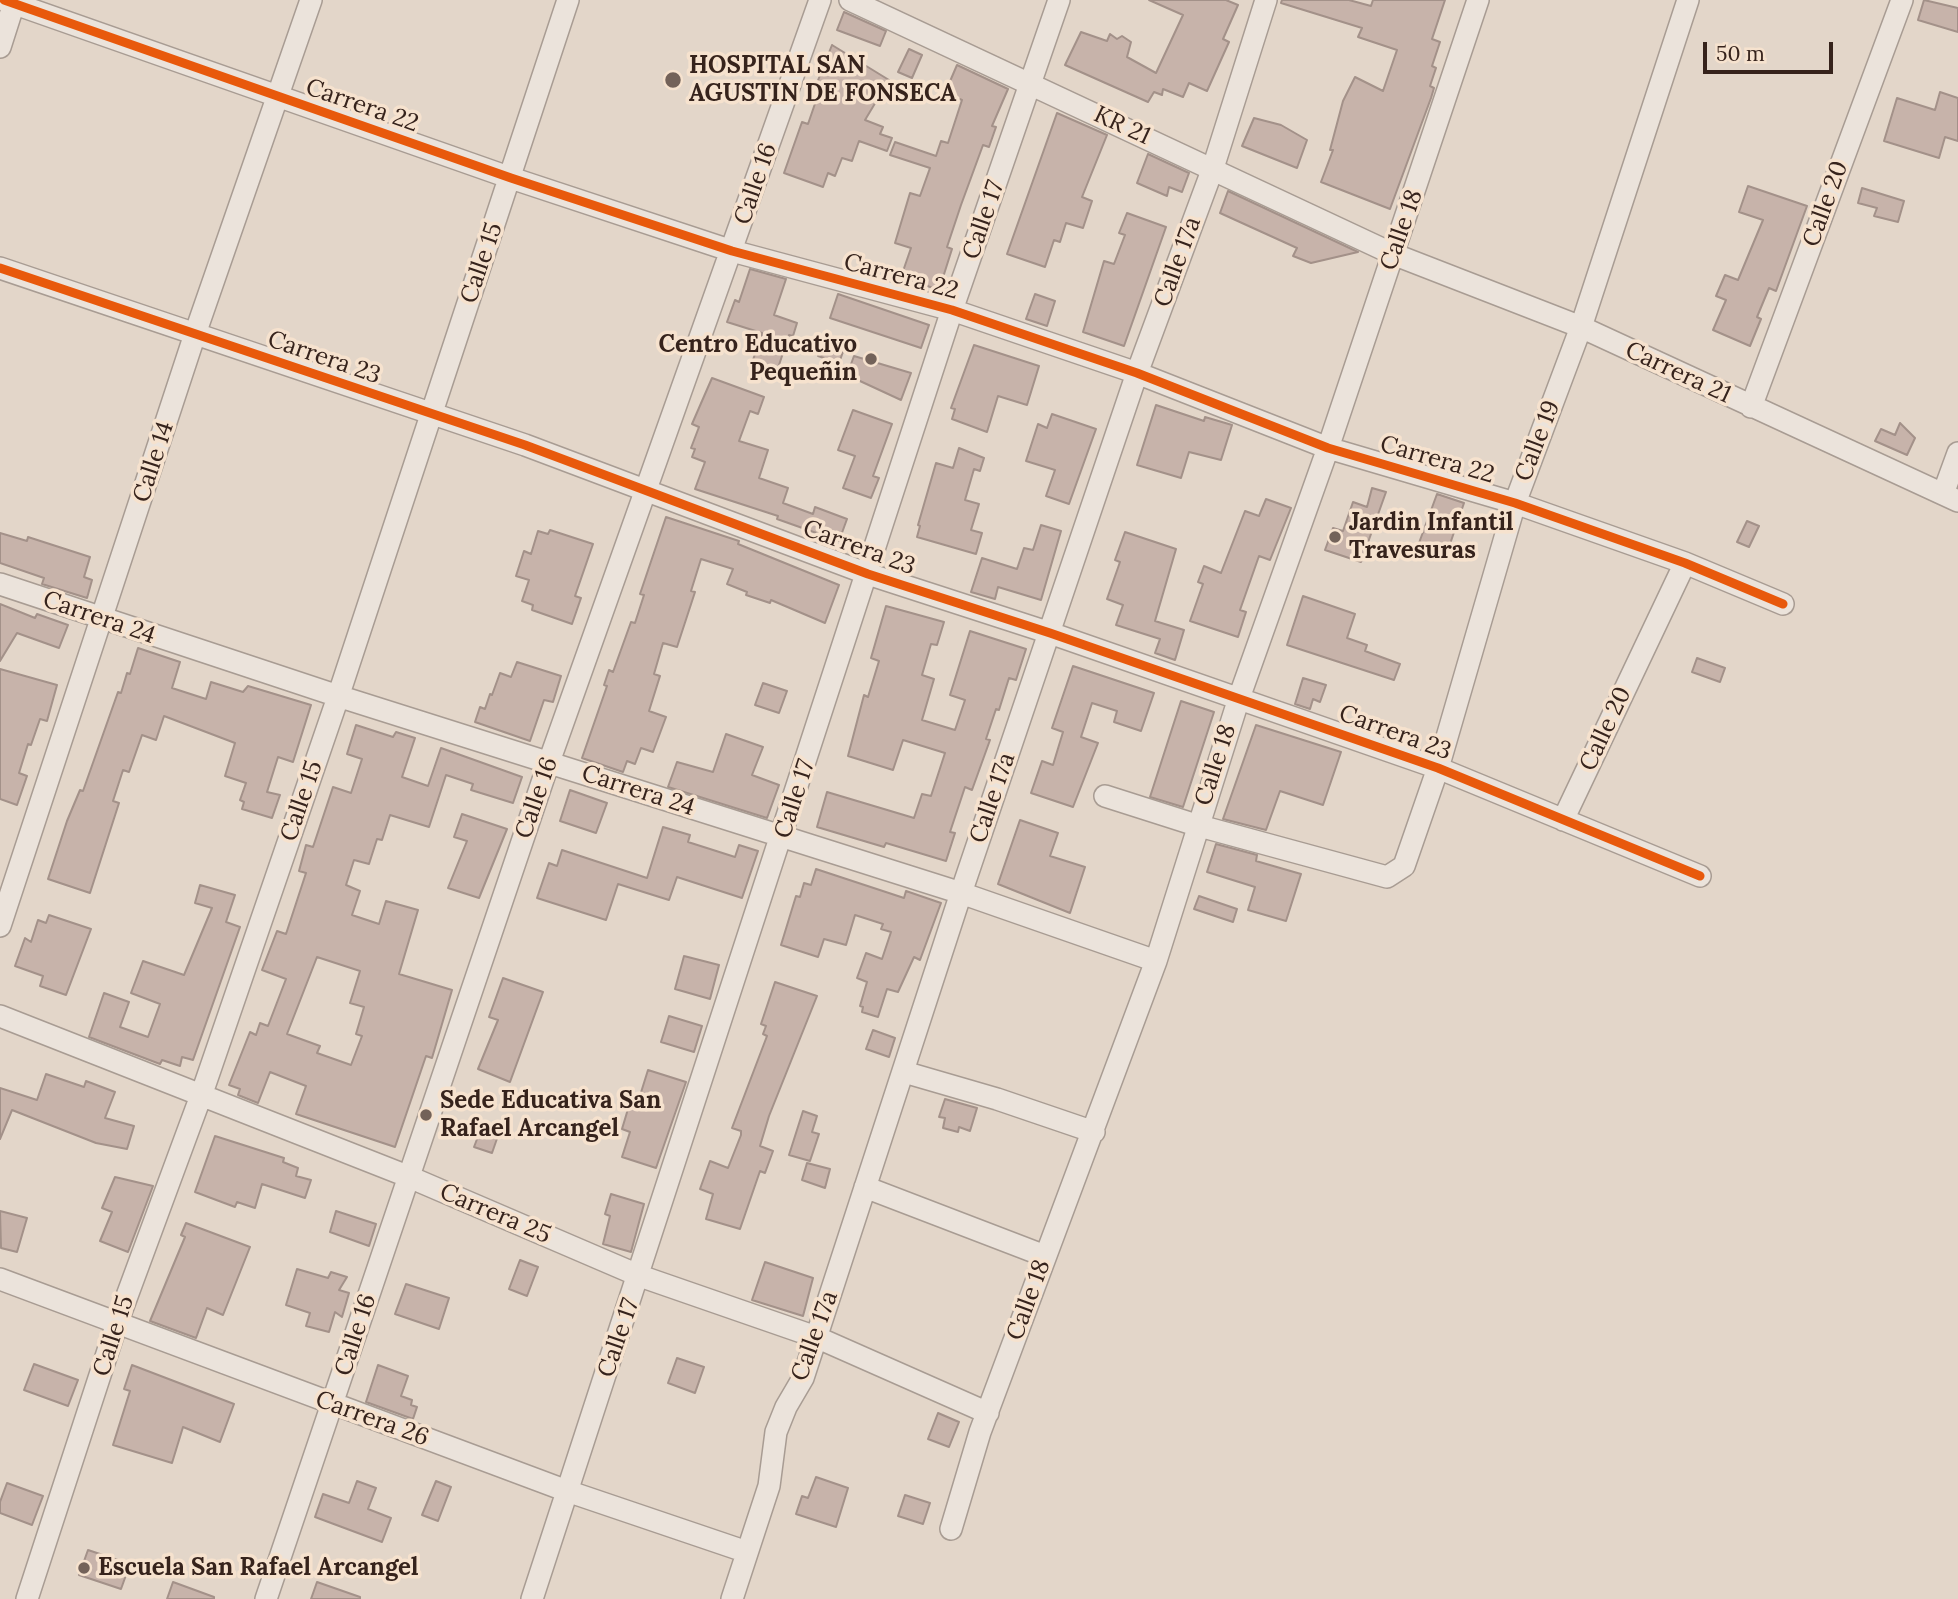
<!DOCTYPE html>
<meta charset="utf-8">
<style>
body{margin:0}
#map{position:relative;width:1958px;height:1599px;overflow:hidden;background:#e3d6c9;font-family:Lora,serif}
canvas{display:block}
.scale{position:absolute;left:1703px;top:42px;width:130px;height:32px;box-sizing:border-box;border:4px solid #36231c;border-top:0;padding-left:9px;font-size:21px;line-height:24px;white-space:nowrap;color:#36231c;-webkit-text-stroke:5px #f6e2ce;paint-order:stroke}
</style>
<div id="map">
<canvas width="1958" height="1599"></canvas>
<div class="scale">50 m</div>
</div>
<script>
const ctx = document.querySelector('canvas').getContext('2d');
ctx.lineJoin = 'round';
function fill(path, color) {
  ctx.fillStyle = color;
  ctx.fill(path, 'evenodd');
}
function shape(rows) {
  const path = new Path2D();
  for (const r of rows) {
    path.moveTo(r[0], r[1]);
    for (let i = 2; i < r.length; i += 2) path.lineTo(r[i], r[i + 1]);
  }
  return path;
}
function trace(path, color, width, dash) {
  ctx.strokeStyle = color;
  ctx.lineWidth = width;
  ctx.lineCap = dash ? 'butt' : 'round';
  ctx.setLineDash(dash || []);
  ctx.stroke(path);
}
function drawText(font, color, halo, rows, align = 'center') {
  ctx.font = font + ' Lora,serif';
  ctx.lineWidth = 7;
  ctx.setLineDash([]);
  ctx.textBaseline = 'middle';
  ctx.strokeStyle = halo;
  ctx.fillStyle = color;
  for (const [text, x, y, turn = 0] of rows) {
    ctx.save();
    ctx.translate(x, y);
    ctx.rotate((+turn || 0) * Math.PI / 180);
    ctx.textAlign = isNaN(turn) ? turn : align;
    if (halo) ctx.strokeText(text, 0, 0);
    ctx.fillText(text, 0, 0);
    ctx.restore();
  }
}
const building = shape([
 [1149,0,1226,0,1238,5,1223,39,1229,42,1207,91,1189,83,1183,97,1163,89,1162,95,1154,92,1148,102,1065,65,1081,32,1107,41,1110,34,1117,39,1122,36,1131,42,1127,57,1156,73,1183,15,1149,0],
 [1282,0,1349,0,1371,6,1373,0,1445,0,1432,39,1440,42,1432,66,1436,68,1430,86,1434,88,1431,98,1390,209,1321,182,1333,150,1330,150,1343,101,1355,77,1383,91,1397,50,1358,37,1362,28,1281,3,1282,0],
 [1924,0,1958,8,1958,32,1918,20,1924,0],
 [844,12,886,31,880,46,837,30,844,12],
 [832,45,889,80,865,120,883,127,880,134,892,138,887,151,859,141,852,161,842,158,835,176,828,173,823,187,784,173,802,122,808,124,818,95,813,93,832,45],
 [909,49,922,55,912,78,898,72,909,49],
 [957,65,1008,89,992,126,996,127,989,147,983,145,961,205,947,247,952,249,939,290,901,277,911,248,895,243,910,193,920,196,930,168,890,155,895,142,936,156,941,141,948,143,962,100,945,93,957,65],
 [1940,92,1958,98,1958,141,1945,137,1939,158,1884,141,1897,98,1935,110,1940,92],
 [1057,113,1107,135,1082,197,1092,201,1083,228,1066,223,1060,242,1054,240,1045,267,1007,254,1057,113],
 [1254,118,1281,125,1307,140,1297,168,1242,146,1254,118],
 [1148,154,1189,173,1182,192,1169,187,1167,196,1137,183,1148,154],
 [1748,186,1807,206,1776,291,1769,288,1757,317,1761,319,1750,346,1713,330,1726,300,1716,296,1725,275,1738,280,1763,220,1739,212,1748,186],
 [1862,188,1904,201,1898,222,1874,216,1877,208,1858,203,1862,188],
 [1228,191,1358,252,1311,263,1293,256,1297,248,1220,213,1228,191],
 [1127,213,1166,227,1124,346,1083,332,1104,261,1114,264,1125,235,1119,233,1127,213],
 [750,269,786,279,774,315,797,323,793,336,789,335,777,371,752,363,762,333,727,322,735,300,739,302,750,269],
 [838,294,929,325,921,348,830,318,838,294],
 [1035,294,1055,301,1047,326,1026,319,1035,294],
 [823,341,844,349,839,363,818,356,823,341],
 [974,345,1039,366,1027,405,998,396,987,432,952,419,955,409,951,408,974,345],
 [854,356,911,373,901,400,847,375,854,356],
 [712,378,764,397,758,414,750,411,739,441,768,450,759,478,788,488,783,503,813,514,815,507,847,519,839,541,777,519,778,516,695,489,705,462,692,457,695,449,691,448,699,427,692,424,712,378],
 [1156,405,1204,421,1205,417,1232,425,1221,460,1189,452,1181,478,1137,465,1156,405],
 [853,410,892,424,873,476,879,478,871,498,843,488,855,456,838,450,853,410],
 [1052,414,1096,429,1069,504,1046,496,1055,470,1026,461,1038,424,1047,428,1052,414],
 [1900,423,1915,438,1907,455,1875,441,1881,429,1895,435,1900,423],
 [959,448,984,458,980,471,974,469,965,500,979,504,971,530,982,533,976,554,917,537,920,526,918,525,936,463,953,468,959,448],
 [1372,488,1386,492,1361,562,1325,550,1333,528,1343,531,1353,502,1367,507,1372,488],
 [1437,494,1464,503,1449,547,1442,545,1440,550,1419,543,1437,494],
 [1266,499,1291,508,1270,560,1259,556,1240,610,1246,612,1238,637,1190,621,1203,584,1198,582,1204,566,1221,573,1245,511,1259,516,1266,499],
 [666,517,739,541,738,544,839,585,825,623,771,600,770,603,746,595,747,592,727,584,733,569,701,559,691,591,695,592,677,647,663,643,654,674,660,676,649,711,666,717,653,752,641,748,635,764,627,761,623,772,582,758,607,686,604,685,609,670,613,672,631,622,635,623,644,595,640,594,666,517],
 [1747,521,1759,526,1749,547,1737,542,1747,521],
 [1041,525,1061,531,1041,600,998,587,995,599,971,592,982,558,1017,569,1024,548,1033,550,1041,525],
 [550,530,593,544,575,596,581,598,572,624,532,610,533,605,522,601,529,580,516,576,524,551,531,554,538,531,548,534,550,530],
 [1125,532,1176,549,1155,621,1184,630,1175,660,1155,653,1160,639,1116,625,1123,605,1107,599,1120,562,1115,560,1125,532],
 [0,533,27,541,28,537,90,557,84,577,92,580,87,598,42,584,44,578,0,563,0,533],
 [1303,596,1355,614,1347,638,1367,645,1365,651,1400,664,1394,680,1287,645,1303,596],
 [0,604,35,618,37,614,68,625,59,648,17,633,0,661,0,604],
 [886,606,944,622,937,645,931,644,922,675,934,679,922,720,955,730,965,700,950,695,970,631,1026,649,1016,680,1009,678,999,710,996,709,986,739,990,740,972,790,965,787,950,832,955,833,946,861,886,843,884,847,817,827,827,792,914,818,922,794,931,796,945,753,903,740,893,770,848,756,864,695,868,697,879,661,871,658,886,606],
 [138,648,180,662,172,688,206,699,211,682,243,692,248,686,311,705,293,762,278,757,267,792,280,795,272,818,242,809,244,802,240,800,246,783,225,776,235,743,164,716,156,740,142,735,129,772,123,770,113,801,119,803,90,893,48,879,67,821,80,790,83,791,118,692,121,693,127,673,130,674,138,648],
 [1697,658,1725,668,1720,682,1692,672,1697,658],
 [517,662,561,676,553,702,544,700,530,741,475,722,480,707,485,709,490,694,492,695,500,673,511,677,517,662],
 [1073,666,1154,693,1141,731,1114,722,1117,711,1092,703,1081,737,1098,743,1073,807,1031,793,1042,761,1053,765,1063,732,1052,728,1073,666],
 [0,669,57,685,47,721,40,719,31,745,28,744,19,773,27,776,17,805,0,799,0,669],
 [1303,678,1326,685,1320,702,1313,699,1310,709,1295,704,1303,678],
 [763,683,787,691,779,713,755,705,763,683],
 [1181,701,1214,712,1183,807,1150,797,1181,701],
 [356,725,393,737,396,732,415,738,402,777,428,786,441,748,522,777,513,803,471,790,473,784,446,775,429,827,390,815,382,840,377,839,369,864,354,860,346,885,360,891,352,915,379,924,386,901,418,910,399,974,452,990,432,1058,426,1056,395,1147,296,1114,306,1086,270,1072,258,1103,238,1095,240,1089,229,1085,250,1032,256,1035,260,1023,268,1026,286,979,262,970,277,931,286,934,306,873,299,871,306,845,313,847,333,787,351,793,362,759,347,754,356,725],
 [317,957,360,971,350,1003,364,1007,356,1034,362,1036,351,1065,317,1053,320,1046,287,1034,317,957],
 [1256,725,1341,752,1323,805,1280,791,1266,830,1223,819,1256,725],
 [726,734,763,747,752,775,779,785,767,818,668,787,677,762,713,772,726,734],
 [570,790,607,803,596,833,560,821,570,790],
 [462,814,507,829,479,898,448,888,467,841,454,837,462,814],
 [1020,820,1058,833,1050,856,1085,867,1070,913,998,884,1020,820],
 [663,827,690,835,688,842,735,857,739,845,758,851,742,898,677,877,669,900,618,884,606,920,537,898,549,863,557,866,562,850,647,878,663,827],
 [1216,844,1257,855,1256,861,1301,874,1286,921,1248,910,1255,887,1207,872,1216,844],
 [816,869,904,898,906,891,941,903,920,960,914,957,898,992,887,989,878,1017,862,1012,863,1007,860,1006,867,982,857,978,866,953,882,959,891,932,881,929,883,924,855,915,846,945,824,939,818,957,781,945,796,896,800,897,804,883,811,885,816,869],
 [200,885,235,895,226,922,240,927,193,1060,182,1057,180,1066,162,1060,160,1064,89,1037,104,993,129,1002,120,1027,148,1037,160,1004,131,993,143,961,184,975,212,908,195,903,200,885],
 [1199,896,1237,909,1233,922,1194,909,1199,896],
 [49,915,91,929,66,995,40,986,43,976,15,966,25,938,31,942,38,920,46,923,49,915],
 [684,956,719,965,710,999,675,989,684,956],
 [503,978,543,992,510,1082,478,1069,498,1020,489,1017,503,978],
 [775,982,817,996,769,1116,760,1146,773,1151,765,1173,760,1171,740,1229,706,1219,713,1194,700,1189,710,1161,728,1168,741,1135,741,1131,732,1128,767,1036,763,1034,766,1026,761,1024,775,982],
 [669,1016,702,1026,694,1052,661,1042,669,1016],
 [873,1030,895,1038,889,1057,866,1049,873,1030],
 [648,1070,686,1082,656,1168,622,1157,630,1132,622,1129,631,1099,638,1102,648,1070],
 [46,1074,84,1087,86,1081,115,1092,105,1118,134,1126,127,1149,96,1143,12,1110,0,1139,0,1088,37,1100,46,1074],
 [945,1099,977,1108,970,1131,959,1127,958,1132,943,1128,945,1118,939,1117,945,1099],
 [803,1111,817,1116,812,1132,819,1134,810,1161,789,1155,803,1111],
 [484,1121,501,1127,492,1153,474,1147,484,1121],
 [215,1136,284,1158,283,1162,298,1168,296,1176,311,1180,305,1198,262,1184,255,1208,237,1202,235,1207,195,1192,215,1136],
 [807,1163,830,1169,825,1188,802,1180,807,1163],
 [115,1177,153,1186,128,1252,100,1241,112,1212,102,1208,115,1177],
 [611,1194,644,1204,631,1252,603,1244,610,1216,605,1214,611,1194],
 [0,1211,27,1218,17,1252,1,1248,0,1211],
 [336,1211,376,1224,369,1246,330,1232,336,1211],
 [186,1223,250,1247,223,1315,207,1308,196,1338,150,1321,185,1237,181,1235,186,1223],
 [520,1260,538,1267,527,1296,509,1289,520,1260],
 [765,1262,813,1278,803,1316,752,1300,765,1262],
 [297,1269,328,1278,331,1272,347,1277,339,1290,349,1293,342,1317,335,1312,329,1332,306,1326,310,1313,286,1305,297,1269],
 [406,1284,449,1298,439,1329,395,1314,406,1284],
 [677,1358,704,1367,695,1393,668,1383,677,1358],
 [34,1364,78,1380,68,1406,24,1390,34,1364],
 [132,1365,234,1404,220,1442,183,1427,172,1463,113,1445,130,1391,124,1389,132,1365],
 [378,1365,408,1376,401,1396,412,1400,411,1405,417,1407,413,1419,366,1402,378,1365],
 [938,1413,959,1422,949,1447,928,1439,938,1413],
 [816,1477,848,1488,836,1527,796,1514,802,1496,808,1498,816,1477],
 [357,1481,376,1488,368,1509,391,1518,382,1542,315,1517,323,1494,349,1503,357,1481],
 [436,1481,451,1487,438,1521,422,1515,436,1481],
 [7,1483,43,1496,32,1525,0,1513,0,1502,7,1483],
 [905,1495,930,1503,923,1524,898,1516,905,1495],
 [88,1550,130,1564,121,1589,79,1575,88,1550],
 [173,1582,214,1597,214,1599,167,1599,173,1582],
 [317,1582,360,1597,360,1599,311,1599,317,1582]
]);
fill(building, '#c7b3aa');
trace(building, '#a39189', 2);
const street = shape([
 [4,0,511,178,732,251,952,310,1137,373,1328,448,1515,503,1685,563,1783,604],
 [850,0,1393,254,1581,327,1958,501],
 [0,47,15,0],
 [0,268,525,445,868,574,1050,633,1438,768,1700,876],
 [1751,407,1902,0],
 [1943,494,1958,453],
 [0,584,338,696,961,893,1156,961],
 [1105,796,1196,825,1387,877,1404,866,1438,768,1515,503,1581,327,1688,0],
 [1563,820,1685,563],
 [0,926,195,334,311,0],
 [0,1016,407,1176,640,1276,816,1337,988,1413],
 [904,1072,997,1099,1094,1132],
 [865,1187,1045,1256],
 [0,1279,567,1491,747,1552],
 [951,1529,980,1432,1156,961,1239,698,1328,448,1478,0],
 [27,1599,117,1323,202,1093,335,706,568,0],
 [266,1599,549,762,820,0],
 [532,1599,952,310,1059,0],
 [732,1599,769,1486,776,1432,786,1407,803,1378,961,893,1137,373,1213,168,1266,0]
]);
trace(street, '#a89c93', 24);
trace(street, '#ebe3db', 21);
trace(shape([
 [4,0,511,178,732,251,952,310,1137,373,1328,448,1515,503,1685,563,1783,604],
 [0,268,525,445,868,574,1050,633,1438,768,1700,876]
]), '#e8590c', 9);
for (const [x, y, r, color] of [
 [673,80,9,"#736259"],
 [871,359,7,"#736259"],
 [1335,537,7,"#736259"],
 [426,1115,7,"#736259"],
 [84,1568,7,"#736259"]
]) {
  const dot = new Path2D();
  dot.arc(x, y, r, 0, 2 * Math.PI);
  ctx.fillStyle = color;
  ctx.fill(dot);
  trace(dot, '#f6e2ce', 2.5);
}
drawText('bold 24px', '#36231c', '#f6e2ce', [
 ["HOSPITAL SAN",689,66],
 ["AGUSTIN DE FONSECA",689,94],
 ["Centro Educativo",857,345,"right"],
 ["Pequeñin",857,373,"right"],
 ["Jardin Infantil",1349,523],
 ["Travesuras",1349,551],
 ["Sede Educativa San",440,1101],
 ["Rafael Arcangel",440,1129],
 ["Escuela San Rafael Arcangel",98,1568]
], 'left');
drawText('24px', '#36231c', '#f6e2ce', [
 ["Carrera 22",362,106,19],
 ["KR 21",1122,126,25],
 ["Calle 16",756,184,-71],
 ["Calle 20",1826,204,-70],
 ["Calle 17",984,220,-71],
 ["Calle 18",1402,230,-71],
 ["Calle 17a",1178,262,-70],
 ["Calle 15",482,263,-71],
 ["Carrera 22",901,277,15],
 ["Carrera 23",324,358,19],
 ["Carrera 21",1678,373,25],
 ["Calle 19",1538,441,-69],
 ["Carrera 22",1437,460,16],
 ["Calle 14",154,462,-72],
 ["Carrera 23",859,548,20],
 ["Carrera 24",99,618,19],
 ["Calle 20",1606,729,-65],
 ["Carrera 23",1395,733,20],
 ["Calle 18",1216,765,-72],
 ["Carrera 24",638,791,18],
 ["Calle 16",537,798,-71],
 ["Calle 17a",993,798,-71],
 ["Calle 17",795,799,-72],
 ["Calle 15",302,801,-71],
 ["Carrera 25",495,1214,23],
 ["Calle 18",1029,1300,-70],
 ["Calle 16",356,1335,-72],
 ["Calle 15",114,1336,-72],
 ["Calle 17a",815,1336,-70],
 ["Calle 17",619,1338,-71],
 ["Carrera 26",372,1419,20]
]);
</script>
